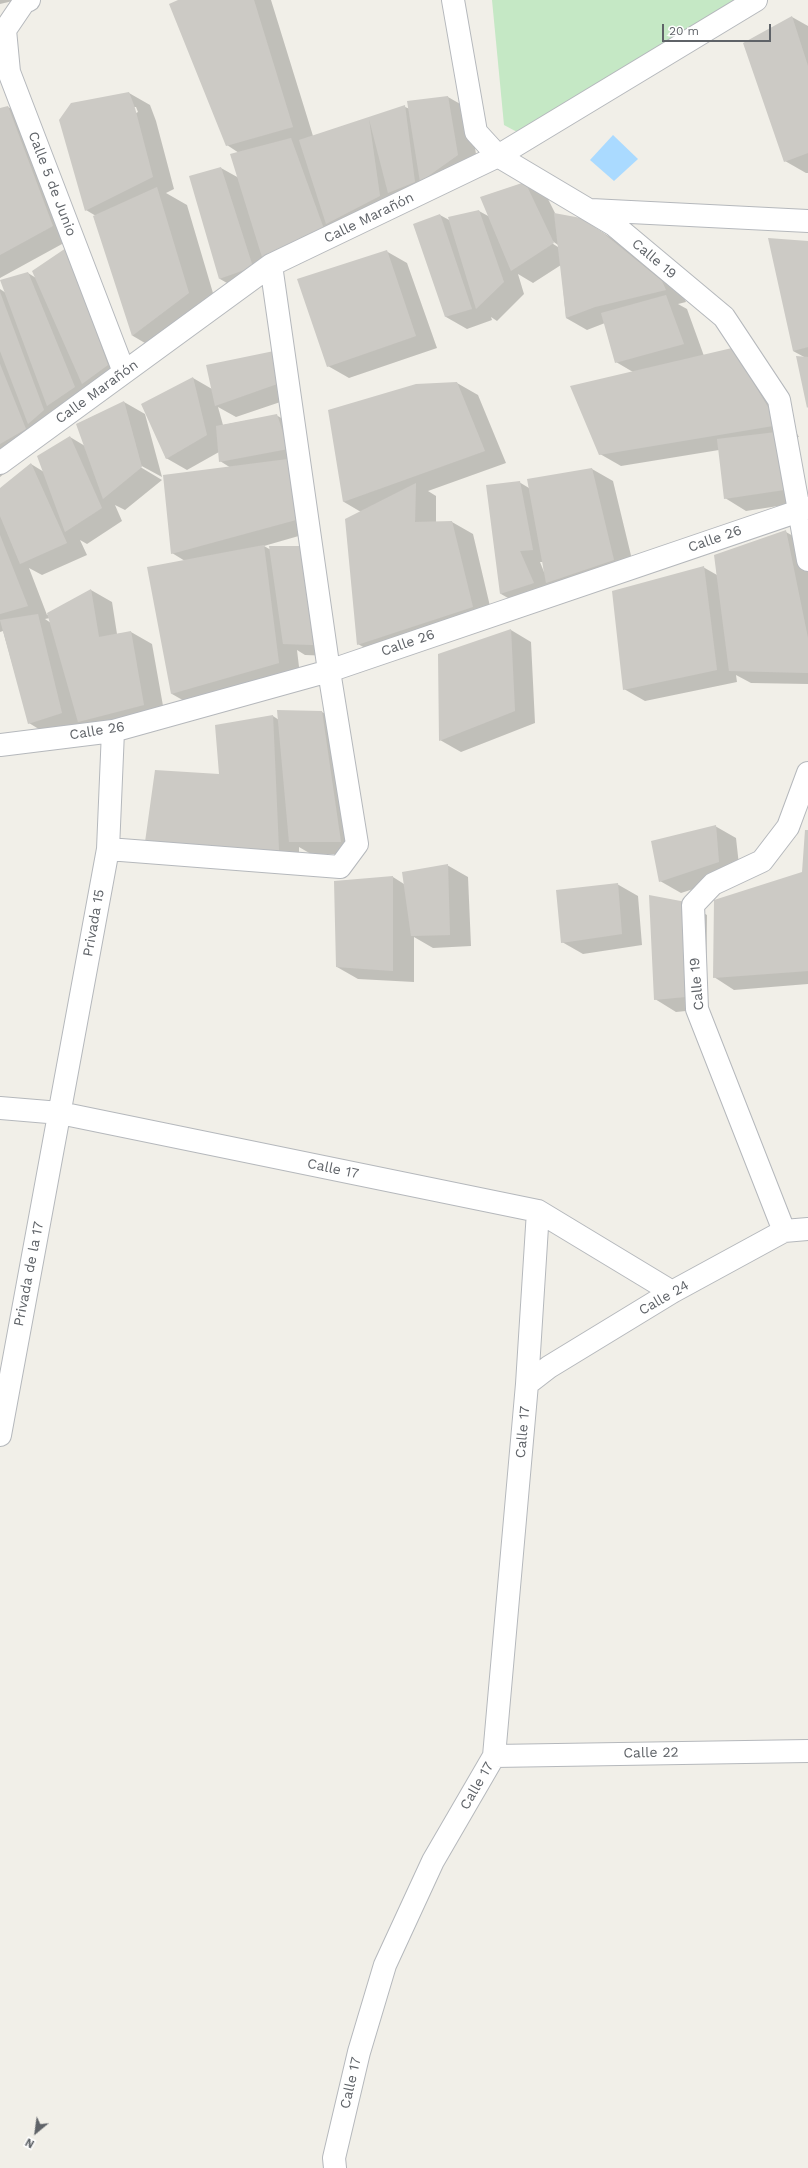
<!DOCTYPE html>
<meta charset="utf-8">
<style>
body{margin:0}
#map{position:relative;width:808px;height:2168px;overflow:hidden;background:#f1efe8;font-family:"Work Sans",sans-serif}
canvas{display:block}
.north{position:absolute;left:16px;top:2112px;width:40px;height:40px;-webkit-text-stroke:3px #fff;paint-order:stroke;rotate:209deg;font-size:11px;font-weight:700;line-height:16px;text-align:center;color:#5f6368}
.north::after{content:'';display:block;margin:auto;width:14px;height:18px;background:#5f6368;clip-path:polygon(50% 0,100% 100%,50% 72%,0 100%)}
.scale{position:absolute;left:662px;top:24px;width:109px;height:18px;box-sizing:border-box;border:2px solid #5f6368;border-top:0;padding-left:5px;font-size:12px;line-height:14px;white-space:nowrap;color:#5f6368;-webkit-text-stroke:3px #fff;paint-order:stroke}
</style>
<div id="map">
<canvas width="808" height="2168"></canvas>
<div class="north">N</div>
<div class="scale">20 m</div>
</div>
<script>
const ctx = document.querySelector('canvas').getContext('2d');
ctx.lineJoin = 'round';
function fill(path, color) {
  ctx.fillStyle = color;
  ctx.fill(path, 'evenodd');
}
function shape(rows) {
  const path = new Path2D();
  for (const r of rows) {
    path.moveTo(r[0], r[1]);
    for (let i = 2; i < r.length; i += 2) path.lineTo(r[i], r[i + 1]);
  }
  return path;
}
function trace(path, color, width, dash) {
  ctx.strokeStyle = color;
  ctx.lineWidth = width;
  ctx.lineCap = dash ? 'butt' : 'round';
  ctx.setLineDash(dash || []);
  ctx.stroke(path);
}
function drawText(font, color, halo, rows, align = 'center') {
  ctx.font = font + ' "Work Sans",sans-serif';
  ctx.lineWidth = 3;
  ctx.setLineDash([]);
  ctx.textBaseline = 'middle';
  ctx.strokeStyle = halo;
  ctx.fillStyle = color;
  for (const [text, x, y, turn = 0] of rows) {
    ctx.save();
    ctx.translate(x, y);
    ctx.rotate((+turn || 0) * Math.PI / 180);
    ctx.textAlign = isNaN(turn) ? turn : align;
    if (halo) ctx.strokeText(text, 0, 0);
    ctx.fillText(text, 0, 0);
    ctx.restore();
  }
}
fill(shape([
 [492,0,736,0,519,133,504,125]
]), '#c5e8c5');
fill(shape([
 [613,135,638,159,614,181,590,160]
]), '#aadaff');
fill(shape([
 [0,0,17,0,0,4],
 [181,0,271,0,313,136,405,107,410,109,409,102,448,97,469,109,478,167,241,291,220,279,221,168,239,178,239,153,227,145],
 [792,17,808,26,808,173,806,173,785,161],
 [129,93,150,105,156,121,174,189,166,193,187,205,218,310,162,353,133,336,94,217,96,216,86,210],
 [133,107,136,107,138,112,136,113],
 [8,107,29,119,73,238,0,278,0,109],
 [525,183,546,195,556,215,581,219,602,232,624,246,683,295,686,302,678,304,687,309,704,356,753,361,799,437,787,439,804,502,746,511,725,498,719,450,621,466,600,454,633,372,616,362,605,323,587,330,566,318,561,265,533,283,518,274,524,294,497,321,491,317,492,320,467,329,446,317,415,225,440,215,451,221,479,211,490,217],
 [551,240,558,245,558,247,550,242],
 [808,242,808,406,806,358,793,351],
 [66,249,128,377,0,477,0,289,6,293,28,273,36,278],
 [386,251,407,263,437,348,349,378,328,366],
 [294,364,301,395,236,417,218,407,223,425,276,415,297,427,316,531,264,546,271,550,333,656,305,655,297,650,300,675,193,706,172,694,185,561,172,553,231,468,220,461,219,452,187,470,166,458,143,404,193,378,212,389],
 [457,383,478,395,506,463,428,491,436,496,436,523,452,522,473,534,493,619,379,656,358,644,361,512,344,502,329,411],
 [124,402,145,414,162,477,138,464,137,465,162,480,125,510,115,505,122,521,87,544,80,540,87,555,42,575,29,568,47,615,91,590,112,602,117,634,131,632,152,644,165,717,50,736,29,723,3,631,0,632,0,490,31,464,44,472,70,437,85,446,77,424],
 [50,618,51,623,45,619],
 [592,469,613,481,635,572,568,595,549,584,554,595,522,606,501,594,519,482,529,488],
 [540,562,543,562,544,572],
 [786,532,807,544,808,547,808,684,751,683,736,675,737,682,645,701,624,689,703,567,717,575,715,556],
 [511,630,531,642,535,723,461,752,440,740],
 [322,712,343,724,362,854,311,854,299,847,299,863,146,841,220,775,273,716,279,720],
 [715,826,736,838,740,874,681,893,660,881],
 [808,831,808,984,734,990,714,977,803,873],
 [447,865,468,877,471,946,433,948,414,937,414,982,358,979,337,967,393,877,404,884],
 [617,884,638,896,642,945,583,954,562,942],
 [686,903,707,915,706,1009,676,1012,655,999]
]), '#0003');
fill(shape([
 [178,0,254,0,293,127,226,146,169,4],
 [792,16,808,66,808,153,784,162,743,43],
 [129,92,135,108,153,177,85,211,59,120,71,103],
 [448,96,458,155,420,182,407,101],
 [405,105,415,182,388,193,369,119,380,196,326,224,299,140],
 [8,106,53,226,0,255,0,108],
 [291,138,324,229,262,257,230,154],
 [221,167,253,267,219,279,189,176],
 [525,182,554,243,511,271,480,197],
 [157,187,189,293,132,336,93,216],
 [479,210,504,282,476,309,448,217],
 [554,213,581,218,603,233,662,281,666,290,595,307,566,318],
 [440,214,472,309,445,317,413,224],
 [768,238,808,241,808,347,793,351],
 [66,248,108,365,82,384,32,271],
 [387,250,416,336,327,367,297,279],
 [28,272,75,387,47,406,0,280],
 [0,292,44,410,28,424,0,351],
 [666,295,684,344,615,363,601,313],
 [732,348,779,425,599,455,570,386],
 [274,351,280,383,215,406,206,365],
 [796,356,808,357,808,407,807,408],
 [0,364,26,429,0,444],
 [193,377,207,435,166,459,141,404],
 [457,382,485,451,343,502,328,410,416,384],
 [124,401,142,467,103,499,76,424],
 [277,414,288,449,219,462,216,426],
 [777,432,784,490,724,499,717,439],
 [70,436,102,508,65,532,37,456],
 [288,459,296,520,171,554,163,475],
 [31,463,67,543,20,564,0,516,0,488],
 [592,468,614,560,546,583,527,479],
 [520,481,533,550,520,551,534,583,500,594,486,485],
 [416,483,415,522,452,521,473,607,357,645,345,519],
 [786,530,808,638,808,673,729,671,714,555],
 [0,535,28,606,0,614],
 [264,545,279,663,171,694,147,567],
 [269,546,303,546,313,645,283,644],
 [704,566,717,670,623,690,612,591],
 [91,589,99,637,131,631,144,705,78,722,47,613],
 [38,614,62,713,28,724,0,620],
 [511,629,515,711,439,741,438,654],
 [277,710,322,711,341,842,289,842],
 [273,715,279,851,145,842,155,770,219,774,215,725],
 [716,825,719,862,659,882,651,841],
 [805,830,808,830,808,971,713,978,714,900,802,872],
 [448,864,450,935,411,936,402,872],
 [393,876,393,971,336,967,334,881],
 [618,883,622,934,561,943,556,890],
 [649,895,686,902,685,997,654,1000]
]), '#cccac5');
const street = shape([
 [29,0,24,2,5,30,9,72,124,372],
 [453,0,476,132,498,156,614,225,724,317,779,400,808,560],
 [591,210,808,221],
 [0,463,271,265,498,156,756,0],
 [0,745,113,731,329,671,808,508],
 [108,849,340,867,357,844,329,671,271,265],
 [0,1108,60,1113,538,1211,672,1292],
 [784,1231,697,1009,693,905,713,884,762,861,788,827,808,773],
 [527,1384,549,1367,672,1292,784,1231,808,1229],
 [0,1435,108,849,113,731],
 [494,1756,808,1751],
 [335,2168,334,2158,359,2052,385,1965,433,1861,494,1756,527,1384,538,1211]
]);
trace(street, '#b5b8bc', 24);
trace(street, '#fff', 22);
drawText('14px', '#5f6368', '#fff', [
 ["Calle 5 de Junio",52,184,69],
 ["Calle Marañón",369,218,-26],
 ["Calle 19",654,259,40],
 ["Calle Marañón",97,392,-36],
 ["Calle 26",715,539,-19],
 ["Calle 26",408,643,-19],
 ["Calle 26",97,731,-9],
 ["Privada 15",94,923,-80],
 ["Calle 19",697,984,-95],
 ["Calle 17",333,1169,12],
 ["Privada de la 17",29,1274,-79],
 ["Calle 24",664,1298,-30],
 ["Calle 17",523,1432,-85],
 ["Calle 22",651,1753,-1],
 ["Calle 17",477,1786,-60],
 ["Calle 17",351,2083,-77]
]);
</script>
